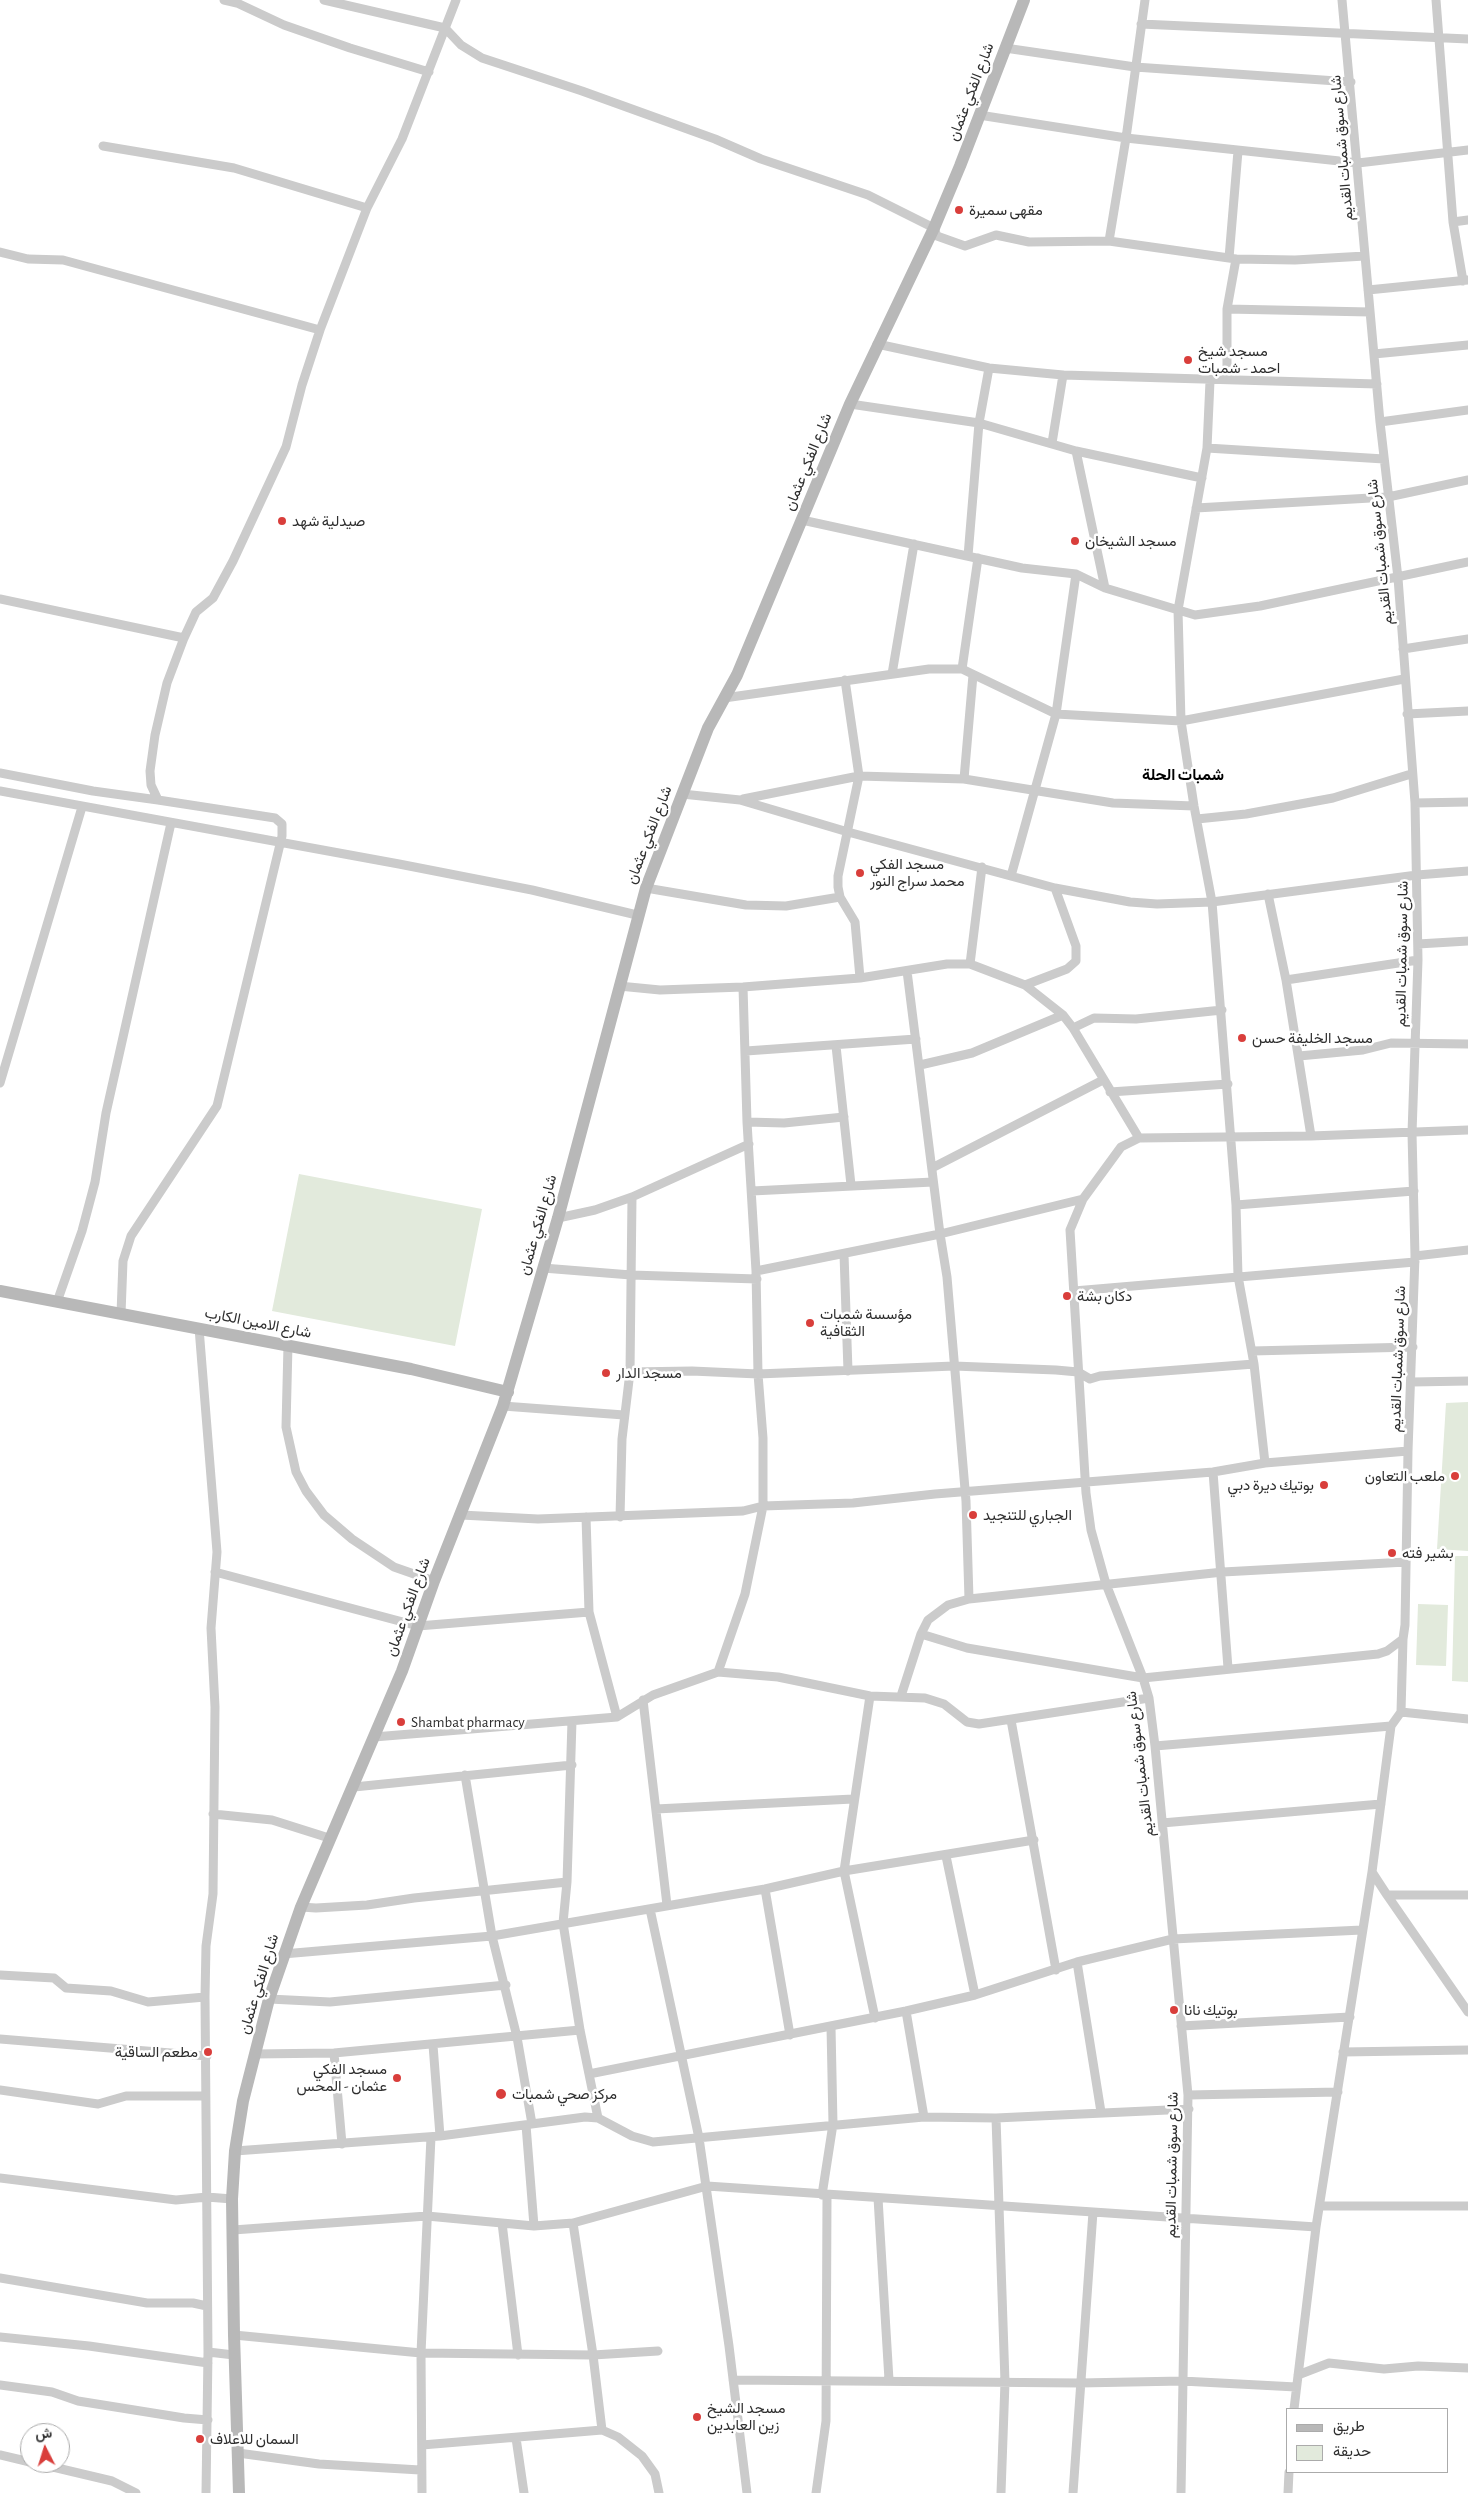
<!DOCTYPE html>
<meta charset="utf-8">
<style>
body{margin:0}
#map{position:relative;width:1468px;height:2493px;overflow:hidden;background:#fff;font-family:"Alegreya Sans",Vazirmatn,sans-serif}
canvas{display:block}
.legend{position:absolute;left:1286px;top:2408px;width:162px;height:65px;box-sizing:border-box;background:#fff;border:1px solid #ababab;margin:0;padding:6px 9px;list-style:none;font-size:15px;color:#2e2e2e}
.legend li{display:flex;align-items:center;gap:10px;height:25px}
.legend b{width:25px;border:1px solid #ababab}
.north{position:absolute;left:20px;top:2423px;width:50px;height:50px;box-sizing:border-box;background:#fff;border:1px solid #ababab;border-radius:50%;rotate:355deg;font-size:14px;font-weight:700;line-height:20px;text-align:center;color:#2e2e2e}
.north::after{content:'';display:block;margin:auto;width:18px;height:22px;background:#d93e3b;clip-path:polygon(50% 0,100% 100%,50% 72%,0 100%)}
</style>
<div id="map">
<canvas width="1468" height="2493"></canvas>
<ul class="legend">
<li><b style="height:6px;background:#b8b8b8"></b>طريق</li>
<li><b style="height:14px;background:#e2eadc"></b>حديقة</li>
</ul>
<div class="north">ش</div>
</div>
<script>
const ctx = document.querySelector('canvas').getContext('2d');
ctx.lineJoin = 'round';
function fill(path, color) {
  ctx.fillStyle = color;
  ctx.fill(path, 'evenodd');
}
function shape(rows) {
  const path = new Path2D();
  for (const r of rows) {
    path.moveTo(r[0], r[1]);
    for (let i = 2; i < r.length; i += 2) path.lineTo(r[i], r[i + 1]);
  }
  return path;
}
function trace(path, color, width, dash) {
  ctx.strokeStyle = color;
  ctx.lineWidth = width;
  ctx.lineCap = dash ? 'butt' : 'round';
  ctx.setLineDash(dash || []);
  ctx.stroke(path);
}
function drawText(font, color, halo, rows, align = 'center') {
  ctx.font = font + ' "Alegreya Sans",Vazirmatn,sans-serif';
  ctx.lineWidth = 5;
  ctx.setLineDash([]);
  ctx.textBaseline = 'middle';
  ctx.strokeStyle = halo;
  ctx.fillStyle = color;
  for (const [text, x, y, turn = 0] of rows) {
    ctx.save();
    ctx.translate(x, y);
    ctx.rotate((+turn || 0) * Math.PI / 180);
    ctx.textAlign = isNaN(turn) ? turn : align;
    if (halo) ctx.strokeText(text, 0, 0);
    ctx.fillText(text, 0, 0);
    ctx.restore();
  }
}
fill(shape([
 [299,1174,482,1209,455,1346,272,1311],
 [1468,1402,1468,1551,1437,1549,1446,1403],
 [1455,1556,1468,1556,1468,1682,1452,1681],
 [1418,1604,1448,1605,1446,1666,1416,1665]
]), '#e2eadc');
trace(shape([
 [224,0,237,3,284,25,350,48,429,72],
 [324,0,445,28,461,45,482,58,582,91,715,139,761,159,868,195,934,228,937,236,965,246,996,235,1029,242,1109,241,1236,259,1295,260,1365,256],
 [1436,0,1453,222,1463,281],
 [1141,24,1468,39],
 [1005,48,1135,67,1351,82],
 [979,115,1126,138,1358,163,1468,150],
 [103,146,234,168,367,208],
 [1453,222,1468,220],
 [1109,241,1126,138,1145,0],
 [0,252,28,259,63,260,320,330],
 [1229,258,1238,151],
 [1368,290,1468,280],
 [1227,309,1370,312],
 [877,344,989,368,1063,375,1377,384],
 [1374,354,1468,345],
 [1227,379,1227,309,1236,259],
 [1210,381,1207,448,1178,610,1181,721,1194,806,1212,902,1236,1205,1238,1276,1254,1364,1265,1463],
 [850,404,979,423,1076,451,1202,478],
 [1380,422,1468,410],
 [1052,443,1063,375],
 [1207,448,1384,459],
 [1076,451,1105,588],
 [1196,508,1388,497,1468,480],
 [802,520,1022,568,1076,574,1105,588,1195,615,1260,606,1468,562],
 [968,556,979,423,989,368],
 [0,599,184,638],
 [1403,649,1468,639],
 [962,669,978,558],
 [892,674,914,544],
 [845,680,859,776,838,876,838,887,840,897,855,922,860,978],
 [724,698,929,669,962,669,1056,714,1181,721,1404,679],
 [1407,714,1468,711],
 [0,773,93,791,158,800],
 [964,779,973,675],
 [0,791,399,864,532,890,637,915],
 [682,794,740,800,848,832,1055,888,1130,902,1157,904,1212,902,1417,875,1468,871],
 [743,799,859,776,964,779,1113,803,1194,806],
 [1415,803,1468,802],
 [1197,819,1246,814,1333,798,1411,774],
 [1011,876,1056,714,1076,574],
 [646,888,746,905,786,906,840,897],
 [1268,894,1286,980,1311,1136],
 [1418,944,1468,941],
 [970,964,982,867],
 [907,971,940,1234,947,1277,966,1501,969,1599],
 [1286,980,1418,960],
 [1025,985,1067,969,1076,961,1076,946,1055,888],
 [619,986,660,990,743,987,860,978,947,964,970,964,1025,985,1063,1015,1073,1028,1139,1138],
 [1073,1028,1094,1018,1136,1019,1222,1010],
 [836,1046,851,1185],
 [746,1051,916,1039],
 [1299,1056,1363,1050,1391,1043,1468,1044],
 [920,1065,972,1053,1063,1015],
 [0,1083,82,807],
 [1110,1092,1228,1084],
 [747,1122,784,1123,844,1117],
 [932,1168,1103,1080],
 [752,1191,933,1182],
 [1236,1205,1414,1191],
 [558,1218,595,1210,632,1197,749,1144],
 [844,1254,848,1371],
 [1415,1256,1468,1250],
 [543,1268,631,1275,757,1279],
 [756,1271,940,1234,1083,1199],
 [1074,1291,1415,1262],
 [57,1302,82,1231,95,1182,106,1113,171,823],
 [121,1314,123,1261,131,1236,217,1106,282,836,282,824,275,818,158,800,151,785,150,771,155,735,167,683,184,638,196,612,213,598,233,561,286,447,302,385,320,330,367,208,402,139,456,0],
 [199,1328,217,1552,211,1628,215,1707,213,1894,206,1946,205,1997,208,2352,206,2493],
 [288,1345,286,1427,296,1472,306,1491,324,1515,352,1539,394,1567,434,1581],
 [1252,1351,1413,1347],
 [630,1372,692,1371,758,1374,954,1366,1056,1370,1078,1372,1090,1379,1100,1376,1254,1364],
 [1412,1382,1468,1381],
 [503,1406,624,1415],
 [1213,1472,1228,1668],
 [461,1515,538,1519,743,1511,763,1506,853,1503,935,1494,1213,1472,1265,1463,1408,1451],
 [586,1517,589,1612,617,1717],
 [620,1517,622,1439,630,1372,632,1197],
 [215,1572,418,1626,589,1612],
 [921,1634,967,1648,1143,1678],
 [718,1672,745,1594,763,1506,763,1438,758,1374,756,1271,747,1122,743,987],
 [1143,1678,1106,1584,1091,1530,1086,1493,1070,1230,1083,1199,1121,1147,1139,1138,1311,1136,1468,1130],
 [870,1696,844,1871,875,2018],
 [901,1696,921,1634,928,1620,948,1605,969,1599,1223,1572,1406,1562],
 [643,1700,667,1905],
 [1401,1712,1468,1719],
 [1011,1720,1056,1970],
 [572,1721,567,1882,563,1923,580,2030,598,2118],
 [374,1737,617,1717,653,1695,718,1672,778,1677,870,1696,925,1698,944,1704,967,1722,979,1724,1149,1698],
 [1155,1746,1391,1726],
 [465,1775,492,1936,517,2037,532,2124],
 [354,1787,572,1765],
 [656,1809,853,1799],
 [213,1814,272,1820,329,1838],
 [1162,1823,1381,1804],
 [946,1856,975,1995],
 [1372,1872,1387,1895,1468,1895],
 [765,1889,790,2035],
 [1387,1895,1468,2012],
 [301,1907,316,1908,367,1905,414,1898,567,1882],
 [650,1909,699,2138,729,2346,747,2493],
 [283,1954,492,1936,765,1889,844,1871,1034,1840],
 [1077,1962,1101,2112],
 [0,1975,54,1978,66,1988,111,1991,148,2002,205,1997],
 [269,1999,330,2002,506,1985],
 [906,2011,924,2117],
 [1181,2026,1350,2017],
 [0,2039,207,2056],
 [433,2045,440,2136],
 [1343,2052,1468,2050],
 [334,2053,342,2144],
 [255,2054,334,2053,580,2030],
 [589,2074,906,2011,975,1995,1077,1962,1173,1939,1362,1930],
 [0,2090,98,2104,126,2096,205,2096],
 [1188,2095,1338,2092],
 [996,2118,1005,2382,1001,2493],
 [526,2125,534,2226],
 [235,2151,440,2136,585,2117,598,2118,632,2136,653,2142,924,2117,996,2118,1189,2109],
 [0,2178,176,2200,207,2197,232,2199],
 [822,2195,833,2124,831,2027],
 [878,2198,889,2380],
 [1320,2206,1468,2206],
 [502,2223,518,2355],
 [573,2223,593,2355,602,2430],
 [233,2230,427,2216,534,2226,573,2223,707,2186,1316,2227],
 [0,2278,147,2303,193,2303,207,2306],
 [234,2335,421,2353,593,2355,658,2351],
 [0,2337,89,2346,208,2363],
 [208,2352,234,2355],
 [1298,2375,1329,2363,1384,2369,1418,2366,1468,2368],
 [733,2380,1080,2383,1182,2381,1296,2387],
 [0,2385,52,2392,78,2401,184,2418,208,2420],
 [1294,2409,1316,2227,1372,1872,1391,1726,1401,1712,1403,1639],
 [516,2438,524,2493],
 [422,2445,602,2430,618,2437,642,2456,655,2474,659,2493],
 [238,2453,319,2464,420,2470],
 [0,2455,30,2462],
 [36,2463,112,2481,136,2493],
 [422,2493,421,2353,431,2137],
 [816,2493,826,2421,827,2196],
 [1073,2493,1093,2212],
 [1181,2493,1188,2095,1155,1746,1149,1698,1143,1678,1378,1654,1387,1651,1403,1639,1405,1625,1408,1451,1415,1256,1412,1133,1418,960,1415,803,1398,578,1380,422,1342,0],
 [1288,2493,1289,2472]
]), '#cbcbcb', 9);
trace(shape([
 [0,1291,411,1369,508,1392],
 [239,2493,234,2335,232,2199,235,2151,243,2101,269,1999,301,1907,402,1671,434,1581,503,1406,558,1218,646,888,708,728,737,675,850,404,934,228,960,166,1024,0]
]), '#b8b8b8', 12);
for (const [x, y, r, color] of [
 [959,210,5,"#d93e3b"],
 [1188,360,5,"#d93e3b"],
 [282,521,5,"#d93e3b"],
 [1075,541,5,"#d93e3b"],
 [860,873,5,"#d93e3b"],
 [1242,1038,5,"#d93e3b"],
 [1067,1296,5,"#d93e3b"],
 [810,1323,5,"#d93e3b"],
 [606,1373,5,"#d93e3b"],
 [1455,1476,5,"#d93e3b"],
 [1324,1485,5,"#d93e3b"],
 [973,1515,5,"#d93e3b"],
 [1392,1553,5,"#d93e3b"],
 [401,1722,5,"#d93e3b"],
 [1174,2010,5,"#d93e3b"],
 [208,2052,5,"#d93e3b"],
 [397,2078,5,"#d93e3b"],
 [501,2094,6,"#d93e3b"],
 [697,2417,5,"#d93e3b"],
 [200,2439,5,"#d93e3b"]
]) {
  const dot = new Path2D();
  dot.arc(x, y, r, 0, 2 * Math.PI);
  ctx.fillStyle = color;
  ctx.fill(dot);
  trace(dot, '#fff', 2);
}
drawText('15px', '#2e2e2e', '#fff', [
 ["شارع الفكي عثمان",971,92,-69],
 ["شارع سوق شمبات القديم",1342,148,-95],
 ["شارع الفكي عثمان",808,462,-68],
 ["شارع سوق شمبات القديم",1380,552,-96],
 ["شارع الفكي عثمان",649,835,-69],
 ["شارع سوق شمبات القديم",1402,954,-89],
 ["شارع الفكي عثمان",538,1225,-74],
 ["شارع الامين الكارب",258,1323,11],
 ["شارع سوق شمبات القديم",1398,1359,-88],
 ["شارع الفكي عثمان",408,1607,-70],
 ["شارع سوق شمبات القديم",1140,1764,-97],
 ["شارع الفكي عثمان",259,1984,-73],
 ["شارع سوق شمبات القديم",1172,2165,-89]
]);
drawText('15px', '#2e2e2e', '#fff', [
 ["مقهى سميرة",969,210],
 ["مسجد شيخ",1198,351],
 ["احمد - شمبات",1198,368],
 ["صيدلية شهد",292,521],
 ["مسجد الشيخان",1085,541],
 ["مسجد الفكي",870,864],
 ["محمد سراج النور",870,881],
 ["مسجد الخليفة حسن",1252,1038],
 ["دكان بشة",1077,1296],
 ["مؤسسة شمبات",820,1314],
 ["الثقافية",820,1331],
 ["مسجد الدار",616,1373],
 ["ملعب التعاون",1445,1476,"right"],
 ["بوتيك ديرة دبي",1314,1485,"right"],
 ["الجباري للتنجيد",983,1515],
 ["بشير فته",1402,1553],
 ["Shambat pharmacy",411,1722],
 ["بوتيك نانا",1184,2010],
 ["مطعم الساقية",198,2052,"right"],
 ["مسجد الفكي",387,2069,"right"],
 ["عثمان - المحس",387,2086,"right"],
 ["مركز صحي شمبات",512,2094],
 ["مسجد الشيخ",707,2408],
 ["زين العابدين",707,2425],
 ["السمان للاعلاف",210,2439]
], 'left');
drawText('bold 16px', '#000', '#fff', [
 ["شمبات الحلة",1183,775]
]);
</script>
